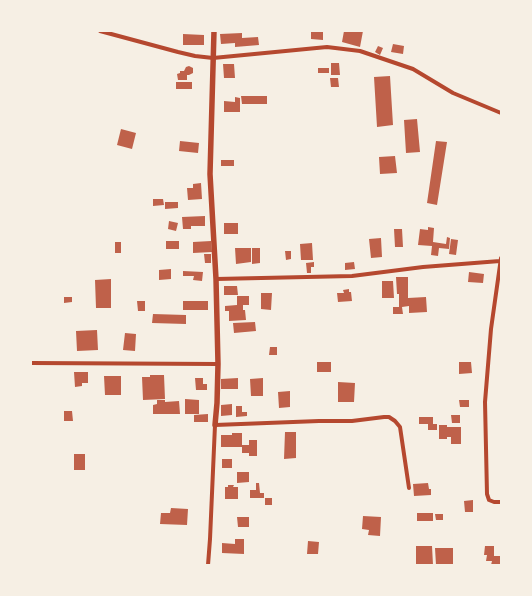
<!DOCTYPE html>
<style>
body{margin:0}
#map{position:relative;width:532px;height:596px;overflow:hidden;background:#f6efe4;font-family:"PT Sans Narrow",sans-serif}
canvas{display:block}
.frame{position:absolute;inset:0;border:32px solid #f6efe4;pointer-events:none}
</style>
<div id="map">
<canvas width="532" height="596"></canvas>
<div class="frame"></div>
</div>
<script>
const ctx = document.querySelector('canvas').getContext('2d');
ctx.lineJoin = 'round';
function fill(path, color) {
  ctx.fillStyle = color;
  ctx.fill(path, 'evenodd');
}
function shape(rows) {
  const path = new Path2D();
  for (const r of rows) {
    path.moveTo(r[0], r[1]);
    for (let i = 2; i < r.length; i += 2) path.lineTo(r[i], r[i + 1]);
  }
  return path;
}
function trace(path, color, width, dash) {
  ctx.strokeStyle = color;
  ctx.lineWidth = width;
  ctx.lineCap = dash ? 'butt' : 'round';
  ctx.setLineDash(dash || []);
  ctx.stroke(path);
}
fill(shape([
 [311,31,323,31,323,40,311,39],
 [344,31,363,31,360,47,342,42],
 [242,33,242,38,258,37,259,45,235,47,235,43,221,44,220,34],
 [183,34,204,35,204,45,183,45],
 [393,44,404,46,403,54,391,52],
 [378,46,383,48,380,55,375,52],
 [331,63,339,63,340,75,331,75],
 [223,64,234,64,235,78,224,78],
 [189,66,193,68,193,73,189,75,187,75,187,80,178,80,177,74,180,73,180,71,184,71,186,67],
 [318,68,329,68,329,73,318,73],
 [390,76,393,125,377,127,374,77],
 [330,78,338,78,339,87,331,87],
 [176,82,192,82,192,89,176,89],
 [241,96,267,96,267,104,242,104],
 [235,97,240,98,240,112,224,112,224,101,235,102],
 [417,119,420,152,406,153,404,120],
 [121,129,136,133,132,149,117,145],
 [180,141,199,143,198,153,179,151],
 [436,141,447,142,437,205,427,203],
 [395,156,397,173,380,174,379,157],
 [221,160,234,160,234,166,221,166],
 [201,183,202,199,188,200,187,188,193,188,193,184],
 [153,199,163,199,164,205,153,206],
 [165,202,178,202,178,208,165,209],
 [205,216,205,226,191,226,191,229,183,229,182,217],
 [169,221,178,223,176,231,168,229],
 [224,223,238,223,238,234,224,234],
 [428,227,434,228,433,242,446,244,447,237,450,238,449,249,439,248,438,256,431,255,432,246,418,245,420,229,428,230],
 [394,229,402,229,403,247,395,247],
 [381,238,382,257,371,258,369,239],
 [451,239,458,240,456,255,449,254],
 [166,241,179,241,179,249,166,249],
 [211,241,212,252,193,253,193,242],
 [115,242,121,242,121,253,115,253],
 [312,243,313,260,301,260,300,244],
 [235,248,251,248,251,262,236,264],
 [252,248,260,248,260,263,252,264],
 [285,251,291,251,291,259,286,260],
 [204,254,211,254,211,263,205,263],
 [314,262,314,267,311,267,311,273,307,273,306,263],
 [354,262,355,269,345,270,345,263],
 [171,269,171,279,159,280,159,270],
 [183,271,203,272,202,281,193,280,194,276,183,276],
 [469,272,484,274,483,283,468,282],
 [396,277,408,277,408,298,426,297,427,312,409,313,409,306,402,307,403,314,393,314,393,307,399,307,399,294,397,294],
 [111,279,111,308,96,308,95,280],
 [382,281,393,281,394,298,382,298],
 [224,286,237,286,238,295,224,295],
 [349,289,349,292,351,292,352,301,338,302,337,293,344,293,343,290],
 [261,293,272,293,271,310,261,309],
 [237,296,249,296,249,305,243,305,243,310,245,310,246,320,229,321,229,311,225,311,225,306,237,305],
 [64,297,72,297,72,302,64,303],
 [137,301,145,301,145,311,138,311],
 [183,301,208,301,208,310,183,310],
 [153,314,186,315,186,324,152,323],
 [255,322,256,331,234,333,233,323],
 [97,330,98,350,77,351,76,331],
 [125,333,136,334,135,351,123,350],
 [270,347,277,347,277,355,269,355],
 [317,362,331,362,331,372,317,372],
 [459,362,471,362,472,373,459,374],
 [74,372,88,372,88,383,82,383,82,386,75,387],
 [150,375,164,375,165,399,143,400,142,377,150,377],
 [104,376,121,376,121,395,105,395],
 [195,378,203,378,203,384,207,384,207,390,196,390],
 [238,378,238,389,221,389,221,379],
 [263,378,263,396,251,396,250,379],
 [338,382,355,383,354,402,338,402],
 [290,391,290,407,279,408,278,392],
 [185,399,199,400,199,414,185,414],
 [157,400,165,400,165,402,179,401,180,414,153,414,153,405,157,404],
 [459,400,469,400,469,407,460,407],
 [232,404,232,415,221,416,221,405],
 [236,406,242,406,242,412,247,412,247,416,236,417],
 [64,411,72,411,73,421,64,421],
 [208,414,208,422,194,422,194,415],
 [451,415,460,415,460,423,452,423],
 [419,417,433,417,433,424,437,424,437,430,428,430,428,424,419,424],
 [439,425,447,425,447,427,461,427,461,444,451,444,451,437,447,437,447,439,439,439],
 [285,432,296,432,296,458,284,459],
 [232,433,242,433,242,445,249,445,249,440,257,440,257,456,249,456,249,453,242,453,242,447,221,447,221,435,232,435],
 [74,454,85,454,85,470,74,470],
 [222,459,232,459,232,468,222,468],
 [237,472,249,472,249,482,237,483],
 [256,483,259,483,260,493,264,493,264,498,250,498,250,490,256,490],
 [428,483,429,489,431,489,431,495,414,496,413,484],
 [228,485,234,485,233,487,238,487,238,499,225,499,225,487,228,487],
 [265,498,272,498,272,505,265,505],
 [473,500,473,512,465,512,464,501],
 [171,508,188,509,187,525,160,524,161,513,170,513],
 [417,513,433,513,433,521,417,521],
 [435,514,443,514,443,520,436,520],
 [363,516,381,517,380,536,368,535,369,530,362,529],
 [237,517,249,517,249,527,238,527],
 [235,539,244,539,244,554,222,553,222,543,235,544],
 [308,541,319,542,318,554,307,554],
 [416,546,432,546,433,565,416,565],
 [485,546,494,546,494,556,501,556,501,565,491,565,492,561,486,561,487,555,484,555],
 [435,548,453,548,453,565,436,565]
]), '#bf614a');
trace(shape([
 [100,31,178,52,195,56,213,58,327,47,360,51,413,69,453,93,501,113],
 [501,258,491,329,485,402,487,494,489,500,494,502,501,502],
 [216,279,352,276,423,267,500,261],
 [31,363,218,364],
 [208,565,210,539,215,425,319,421,352,421,384,417,389,417,395,421,400,427,409,488]
]), '#b5482f', 4);
trace(shape([
 [214,31,210,174,216,279,218,364,217,403,215,425]
]), '#b5482f', 5.5);
</script>
